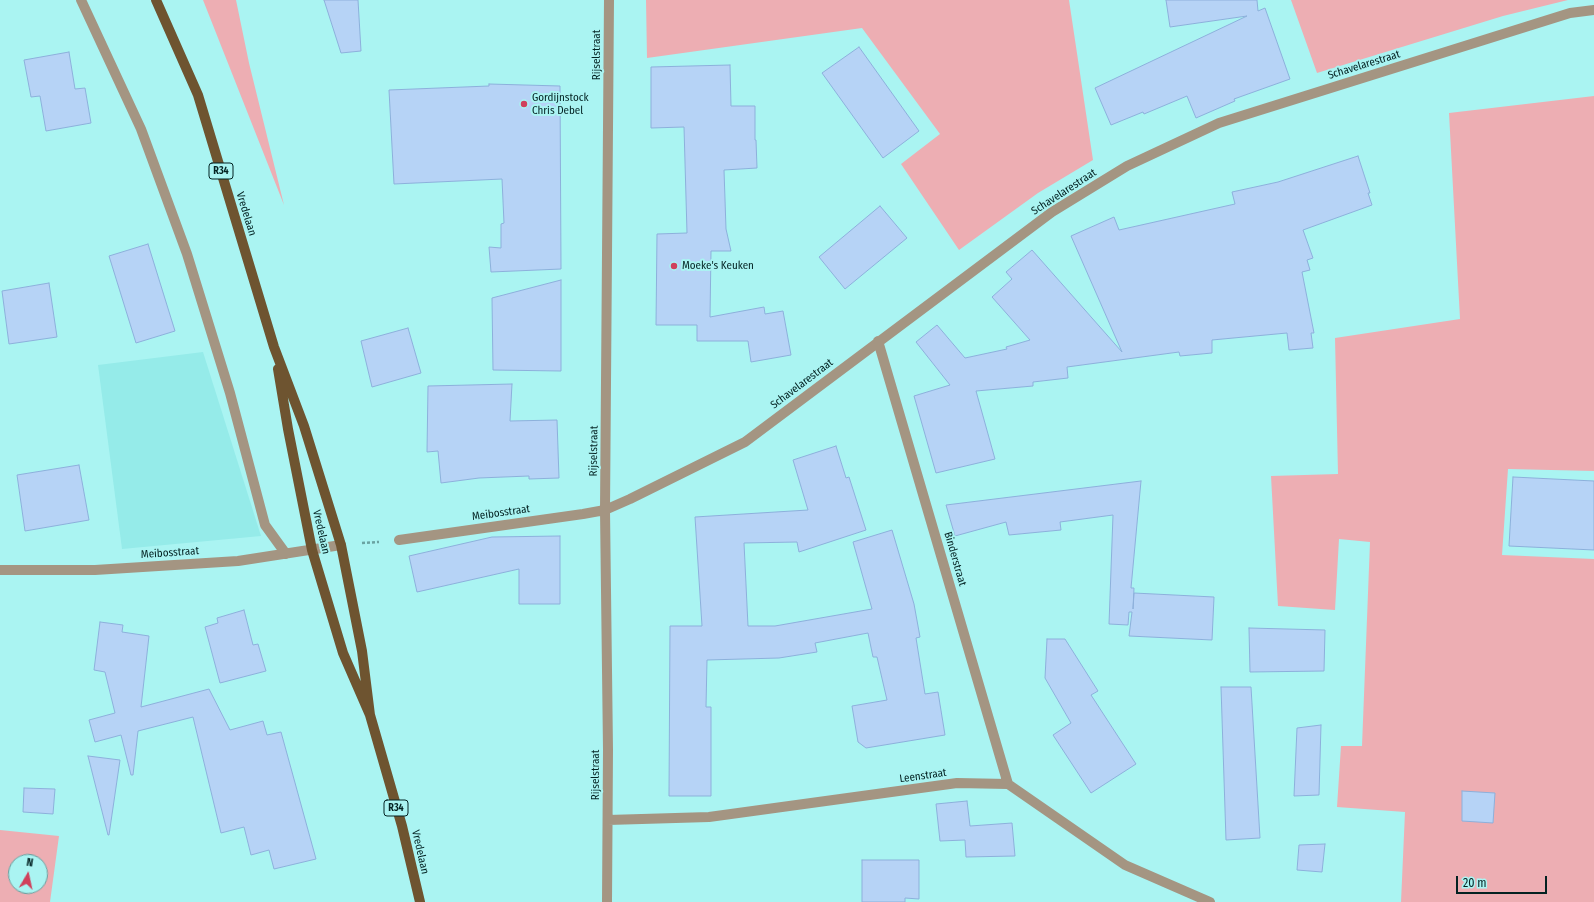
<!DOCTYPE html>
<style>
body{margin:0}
#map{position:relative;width:1594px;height:902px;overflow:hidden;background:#aaf4f2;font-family:"Fira Sans Condensed",sans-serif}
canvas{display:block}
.north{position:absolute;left:8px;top:854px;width:40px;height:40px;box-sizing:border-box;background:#aaf4f2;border:1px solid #67a09f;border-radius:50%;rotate:9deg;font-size:11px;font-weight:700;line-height:16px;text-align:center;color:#032222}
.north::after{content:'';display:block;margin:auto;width:14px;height:18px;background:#d0405b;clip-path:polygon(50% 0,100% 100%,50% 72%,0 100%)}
.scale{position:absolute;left:1456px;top:876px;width:91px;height:18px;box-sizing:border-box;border:2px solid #032222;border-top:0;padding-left:5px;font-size:12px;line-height:14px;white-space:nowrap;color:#032222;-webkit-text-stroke:3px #aaf4f2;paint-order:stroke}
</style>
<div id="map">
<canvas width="1594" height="902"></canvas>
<div class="north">N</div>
<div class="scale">20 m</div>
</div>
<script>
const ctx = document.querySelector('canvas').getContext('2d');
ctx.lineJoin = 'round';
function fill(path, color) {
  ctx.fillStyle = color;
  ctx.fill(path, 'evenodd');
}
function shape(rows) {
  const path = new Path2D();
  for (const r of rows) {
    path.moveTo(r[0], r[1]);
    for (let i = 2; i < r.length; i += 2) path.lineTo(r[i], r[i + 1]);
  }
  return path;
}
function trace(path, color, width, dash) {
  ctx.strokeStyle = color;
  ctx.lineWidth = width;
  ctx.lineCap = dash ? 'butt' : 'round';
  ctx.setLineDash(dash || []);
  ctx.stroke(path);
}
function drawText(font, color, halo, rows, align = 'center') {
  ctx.font = font + ' "Fira Sans Condensed",sans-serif';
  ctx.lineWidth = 4;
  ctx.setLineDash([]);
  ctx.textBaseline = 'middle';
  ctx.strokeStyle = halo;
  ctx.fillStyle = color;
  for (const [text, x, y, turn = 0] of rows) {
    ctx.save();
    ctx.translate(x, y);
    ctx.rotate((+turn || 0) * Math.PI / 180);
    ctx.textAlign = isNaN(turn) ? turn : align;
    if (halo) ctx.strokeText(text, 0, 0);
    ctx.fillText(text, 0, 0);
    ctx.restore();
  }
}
fill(shape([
 [203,352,261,536,122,549,98,365]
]), '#95ebe9');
fill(shape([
 [203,0,236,0,249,63,284,205],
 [646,0,1069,0,1093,160,1038,193,959,250,901,164,940,134,862,28,647,58],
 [1291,0,1568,0,1503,16,1317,73],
 [1594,96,1594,471,1508,469,1502,555,1594,559,1594,902,1401,902,1405,812,1337,807,1341,746,1362,746,1370,542,1339,539,1335,610,1278,606,1271,476,1338,474,1335,338,1460,319,1449,113],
 [0,830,59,836,50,902,0,902],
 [16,862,40,862,40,886,16,886]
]), '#edaeb3');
const building = shape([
 [324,0,358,0,361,51,341,53,324,0],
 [1166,0,1257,0,1258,11,1265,8,1290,79,1234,99,1235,101,1196,118,1187,96,1144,114,1143,112,1111,125,1095,88,1247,16,1170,27,1166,0],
 [859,47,919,131,883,158,822,73,859,47],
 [69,52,75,89,85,88,91,123,46,131,40,96,31,97,24,60,69,52],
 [730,65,731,106,755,106,755,140,756,140,757,168,724,170,726,229,731,251,711,251,710,317,764,307,765,314,783,311,791,355,751,362,748,341,697,341,697,325,656,325,657,234,687,233,684,127,651,128,651,67,730,65],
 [489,84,560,86,561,269,491,272,489,247,501,248,501,224,504,223,502,179,394,184,389,90,489,86,489,84],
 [1358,156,1370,193,1368,193,1372,205,1303,230,1313,258,1307,260,1310,270,1302,272,1314,333,1311,333,1313,348,1289,350,1287,333,1212,340,1212,353,1180,356,1179,352,1067,367,1068,378,1033,382,1033,386,976,391,995,459,936,473,914,396,950,385,916,342,937,325,965,358,1007,349,1006,347,1030,340,992,297,1012,279,1006,272,1032,250,1122,352,1071,236,1114,217,1119,230,1235,204,1232,192,1278,182,1358,156],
 [880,206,907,238,845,289,819,257,880,206],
 [148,244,175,331,136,343,109,256,148,244],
 [561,280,561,371,493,370,492,298,561,280],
 [49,283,57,337,9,344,2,291,49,283],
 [408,328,421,373,372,387,361,341,408,328],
 [512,384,510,421,557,420,559,478,529,479,529,476,479,478,441,483,438,451,427,452,428,386,512,384],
 [836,446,846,478,849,477,866,530,799,552,797,542,744,543,748,626,775,626,872,609,853,542,892,530,914,604,920,637,916,638,925,694,938,692,945,735,866,748,858,742,852,706,887,700,877,657,873,657,868,633,815,643,817,652,779,658,707,660,706,707,711,707,711,796,669,796,670,626,702,626,695,517,808,510,793,460,836,446],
 [79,465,89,520,25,531,17,475,79,465],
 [1513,477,1594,481,1594,550,1509,546,1513,477],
 [1141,481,1131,588,1134,588,1133,609,1134,593,1214,597,1212,640,1129,636,1132,612,1129,612,1128,625,1109,624,1113,515,1060,522,1061,530,1009,535,1006,522,955,536,946,505,1141,481],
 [560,536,560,604,519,604,519,569,417,592,409,556,492,537,560,536],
 [244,610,253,645,258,644,266,671,220,683,205,627,218,623,217,618,244,610],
 [100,622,123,625,122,632,149,636,141,707,209,689,230,730,263,721,267,735,281,732,316,859,274,869,269,850,251,855,244,827,221,833,193,717,138,731,133,775,131,775,121,735,95,742,89,720,115,713,105,672,94,670,100,622],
 [1249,628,1325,630,1324,671,1250,672,1249,628],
 [1047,639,1065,639,1098,691,1091,695,1136,764,1091,793,1053,735,1071,723,1045,678,1047,639],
 [1221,687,1251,687,1260,838,1226,840,1221,687],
 [1321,725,1319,795,1294,796,1297,728,1321,725],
 [88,756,120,760,109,835,108,835,88,756],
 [24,788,55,789,53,814,23,812,24,788],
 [1462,791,1495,793,1493,823,1462,821,1462,791],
 [967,801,970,826,1012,823,1015,856,966,857,965,840,940,841,936,804,967,801],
 [1325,844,1322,872,1297,870,1299,845,1325,844],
 [862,860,919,860,919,899,905,898,905,902,862,902,862,860]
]);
fill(building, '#b6d3f6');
trace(building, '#8db0db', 1);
trace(shape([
 [362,543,379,542]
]), '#6aa3a2', 2.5, [3, 2]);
trace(shape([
 [81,0,141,129,187,254,230,393,265,525,286,554],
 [878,341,1008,784],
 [399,540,583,514,605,510,630,499,745,442,1052,212,1127,166,1219,123,1570,13,1594,10],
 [0,570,95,570,238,561,341,545],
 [608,820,709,817,957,783,1008,784,1125,865,1210,902],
 [607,902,608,750,605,510,609,0]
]), '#a49582', 10);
trace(shape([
 [156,0,198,95,274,347,304,426,341,545,362,651,370,715],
 [278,369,288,429,312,550,343,653,370,715,402,826,420,902]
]), '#6e5430', 10);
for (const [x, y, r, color] of [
 [524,104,4,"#d0405b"],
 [674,266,4,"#d0405b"]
]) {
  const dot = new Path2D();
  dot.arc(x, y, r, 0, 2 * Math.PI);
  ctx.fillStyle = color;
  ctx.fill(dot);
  trace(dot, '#aaf4f2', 1.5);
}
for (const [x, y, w] of [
 [221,171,24],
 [396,808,24]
]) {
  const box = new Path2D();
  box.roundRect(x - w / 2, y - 8, w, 16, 3);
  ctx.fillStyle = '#aaf4f2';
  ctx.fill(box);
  trace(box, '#032222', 1);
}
drawText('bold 10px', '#032222', null, [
 ["R34",221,171],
 ["R34",396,808]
]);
drawText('11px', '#032222', '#aaf4f2', [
 ["Rijselstraat",597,55,-90],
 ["Schavelarestraat",1364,65,-17],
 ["Schavelarestraat",1064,192,-33],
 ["Vredelaan",246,214,73],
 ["Schavelarestraat",802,384,-37],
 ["Rijselstraat",594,451,-89],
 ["Meibosstraat",501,513,-8],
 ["Vredelaan",321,532,77],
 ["Meibosstraat",170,553,-4],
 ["Binderstraat",955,559,74],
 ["Rijselstraat",596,775,-90],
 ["Leenstraat",923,776,-8],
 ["Vredelaan",420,852,77]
]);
drawText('11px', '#032222', '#aaf4f2', [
 ["Gordijnstock",532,98],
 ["Chris Debel",532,111],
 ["Moeke's Keuken",682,266]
], 'left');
</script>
